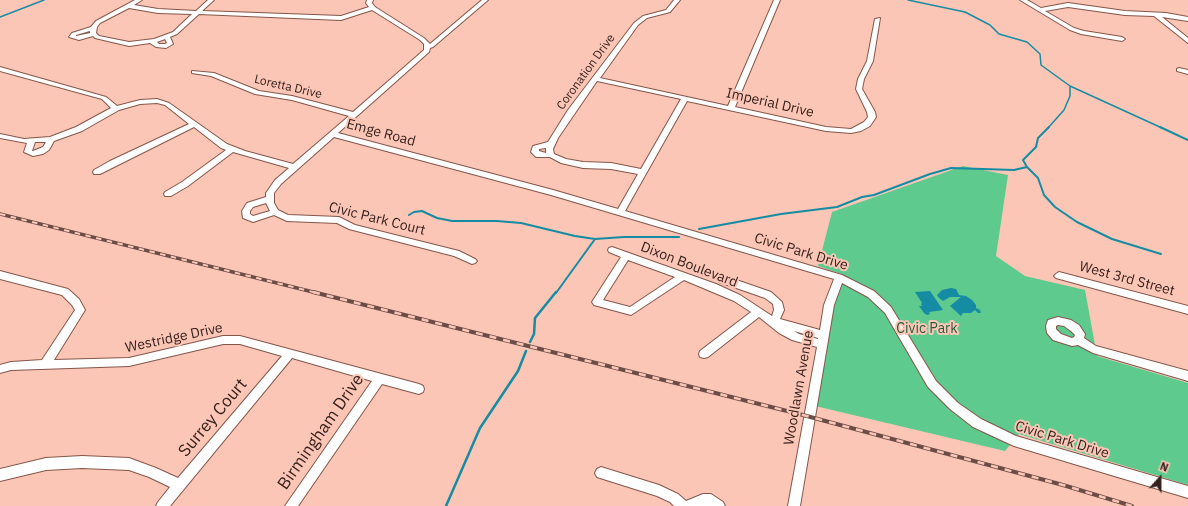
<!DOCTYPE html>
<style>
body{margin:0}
#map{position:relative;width:1188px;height:506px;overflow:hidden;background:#fcc6b7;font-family:"IBM Plex Sans",sans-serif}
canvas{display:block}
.north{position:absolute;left:1140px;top:458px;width:40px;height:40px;-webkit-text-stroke:3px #fcc6b7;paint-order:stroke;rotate:21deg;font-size:11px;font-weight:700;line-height:16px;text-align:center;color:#35211c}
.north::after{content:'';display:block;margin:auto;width:14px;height:18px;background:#35211c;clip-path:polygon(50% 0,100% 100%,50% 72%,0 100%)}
</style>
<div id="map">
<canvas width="1188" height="506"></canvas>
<div class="north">N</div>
</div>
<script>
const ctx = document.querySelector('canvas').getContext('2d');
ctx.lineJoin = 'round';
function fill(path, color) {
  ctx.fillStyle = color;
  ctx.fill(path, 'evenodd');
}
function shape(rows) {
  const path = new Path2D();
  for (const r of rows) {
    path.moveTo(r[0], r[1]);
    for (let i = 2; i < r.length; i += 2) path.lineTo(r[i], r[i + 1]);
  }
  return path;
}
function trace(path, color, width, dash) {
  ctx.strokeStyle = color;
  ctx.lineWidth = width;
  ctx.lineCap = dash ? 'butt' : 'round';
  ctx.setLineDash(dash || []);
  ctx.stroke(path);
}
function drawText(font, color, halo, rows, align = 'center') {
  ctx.font = font + ' "IBM Plex Sans",sans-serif';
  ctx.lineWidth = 4;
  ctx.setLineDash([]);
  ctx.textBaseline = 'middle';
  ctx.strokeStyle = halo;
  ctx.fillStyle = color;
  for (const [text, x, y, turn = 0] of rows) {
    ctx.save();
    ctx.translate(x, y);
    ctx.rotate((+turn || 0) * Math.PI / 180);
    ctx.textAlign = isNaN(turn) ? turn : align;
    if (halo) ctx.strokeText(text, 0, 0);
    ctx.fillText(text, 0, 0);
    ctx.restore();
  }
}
fill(shape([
 [963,166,1008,175,996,256,1025,276,1085,290,1097,356,1188,383,1188,485,1019,434,1005,451,811,405,833,290,841,274,818,266,832,212]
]), '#5eca8d');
fill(shape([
 [951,288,956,289,959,295,966,296,972,300,976,305,976,308,980,310,981,313,978,313,975,310,971,313,963,313,961,316,950,306,961,297,950,297,943,301,938,297,937,295,942,290],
 [930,291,943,310,929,312,930,314,927,315,924,313,919,306,922,306,921,304,922,303,915,292]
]), '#158ca3');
trace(shape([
 [908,0,965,12,990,25,999,34,1027,42,1040,54,1041,65,1070,86,1162,128],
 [0,17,44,0],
 [1048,128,1064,110,1070,96,1070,86]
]), '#158ca3', 1.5);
trace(shape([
 [1049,127,1038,138,1036,147,1023,160,1027,167,1038,178,1044,195,1055,207,1077,222,1112,239,1161,254],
 [1160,127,1188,140],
 [409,215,414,212,422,211,437,218,452,221,497,221,521,223,575,236,595,239,624,237,679,237],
 [699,229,781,214,837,207,862,197,874,195,930,174,951,168,1014,170,1027,167],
 [556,293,595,239]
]), '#158ca3', 2);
trace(shape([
 [530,342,534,334,535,318,556,292],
 [446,506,480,428,518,371,526,351]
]), '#158ca3', 2.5);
const minor = shape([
 [135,0,142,0,134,5,158,9,196,11,208,0,214,0,202,11,341,16,369,7,366,3,367,0,373,0,372,3,375,7,424,38,430,44,482,0,488,0,433,47,430,48,429,52,338,133,553,190,618,209,638,174,611,169,583,168,561,163,550,157,536,157,531,152,533,146,548,142,568,110,634,23,643,16,666,10,674,0,680,0,670,12,647,18,638,25,600,78,728,106,774,0,780,0,735,107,826,127,851,129,864,122,868,117,867,112,856,89,858,79,867,61,875,19,880,18,873,61,864,79,862,89,875,112,876,117,870,126,861,131,851,133,826,131,687,101,625,211,842,275,874,291,891,307,936,381,958,403,981,419,1016,436,1188,486,1188,498,1014,446,973,427,950,409,928,387,885,313,868,297,842,283,834,305,800,506,788,506,817,347,792,340,779,333,759,317,708,357,704,358,700,357,699,354,700,351,751,312,734,301,684,280,631,315,594,305,592,302,621,257,609,252,608,250,609,248,612,247,716,284,740,295,772,316,774,310,773,304,765,298,719,282,717,279,719,276,722,275,771,292,782,302,784,310,780,319,820,330,824,305,834,279,551,195,334,137,281,184,274,193,274,203,278,210,288,215,339,217,355,225,459,251,475,259,477,261,475,263,472,264,454,256,349,229,337,223,287,221,274,215,253,222,243,218,242,211,247,203,266,197,266,193,275,180,289,168,233,152,188,186,171,196,165,196,164,194,165,192,182,182,226,150,221,148,194,127,100,174,94,174,93,172,94,170,110,161,189,124,165,105,157,103,140,104,119,110,82,131,54,141,49,150,43,154,33,156,24,152,27,143,0,138,0,134,24,139,50,137,76,127,111,108,102,99,0,71,0,67,106,97,117,106,140,100,157,99,169,103,227,144,245,151,293,164,349,116,292,100,255,94,211,76,192,73,192,71,214,73,259,91,292,96,353,112,424,50,424,44,420,40,372,10,341,20,199,14,177,34,170,37,173,44,166,48,156,47,150,43,129,46,95,38,93,36,79,40,69,37,72,33,91,27,96,21,135,0],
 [129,8,158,13,192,14,173,32,154,39,129,42,99,36,96,33,97,27,100,23,129,8],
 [90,31,90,33,76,36,76,35,90,31],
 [165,39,167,43,165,44,159,44,157,42,165,39],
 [597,81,681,99,641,169,611,163,583,162,566,159,554,154,553,149,558,138,597,81],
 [35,142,46,142,43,147,33,151,32,151,35,142],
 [546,148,546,153,539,151,539,149,546,148],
 [266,203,270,211,253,216,250,214,250,211,253,207,266,203],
 [628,260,675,277,630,307,603,300,628,260],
 [794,331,818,338,818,339,799,334,794,331],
 [1020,0,1027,0,1041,8,1068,3,1125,11,1166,13,1188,17,1188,21,1162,17,1188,38,1188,43,1154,16,1125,15,1068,7,1045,11,1074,28,1084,31,1122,37,1125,39,1122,41,1081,34,1070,30,1020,0],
 [1179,68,1188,70,1188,74,1177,71,1177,69,1179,68],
 [0,271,68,289,79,299,85,310,54,360,129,358,223,336,240,336,419,384,423,386,424,389,423,392,419,394,382,384,298,506,285,506,372,381,292,358,170,506,156,506,158,502,170,487,149,477,129,470,82,468,46,470,0,481,0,469,46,458,82,456,129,458,156,468,178,478,282,356,240,344,223,344,129,366,11,370,0,373,0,365,11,362,42,360,75,310,72,305,62,295,0,279,0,271],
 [1059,272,1188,306,1188,314,1056,278,1054,276,1056,274,1059,272],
 [1058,317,1071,320,1079,325,1085,334,1084,338,1096,346,1188,371,1188,381,1093,353,1078,345,1072,346,1053,340,1047,333,1046,326,1048,320,1058,317],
 [1058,325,1064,326,1071,331,1075,335,1074,337,1072,338,1061,334,1056,329,1056,326,1058,325],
 [601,467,659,485,678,494,686,501,703,494,711,494,723,502,725,506,674,506,670,502,657,496,597,477,595,473,597,469,601,467]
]);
trace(minor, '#845649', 2);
fill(minor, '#fff');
const railFar1 = shape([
 [0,214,317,293]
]);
const rail = shape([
 [313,292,803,415,1063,485,1132,506]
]);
trace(railFar1, '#6b4d46', 3.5);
trace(rail, '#6b4d46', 4);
trace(railFar1, '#fcc6b7', 2, [5.5]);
trace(rail, '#fcc6b7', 2.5, [7]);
drawText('12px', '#35211c', '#fcc6b7', [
 ["Coronation Drive",586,72,-54],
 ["Loretta Drive",288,87,13]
]);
drawText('14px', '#35211c', '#fcc6b7', [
 ["Imperial Drive",770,103,13],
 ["Emge Road",381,133,15],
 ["Civic Park Court",377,219,14],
 ["Civic Park Drive",801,252,17],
 ["Dixon Boulevard",689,265,21],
 ["West 3rd Street",1127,279,15],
 ["Westridge Drive",174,338,-12],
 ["Woodlawn Avenue",799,388,-80],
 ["Civic Park Drive",1062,440,17]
]);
drawText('14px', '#245c3d', '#fcc6b7', [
 ["Civic Park",927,329]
]);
drawText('17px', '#35211c', '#fcc6b7', [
 ["Surrey Court",213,418,-50],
 ["Birmingham Drive",321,432,-55]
]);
</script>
